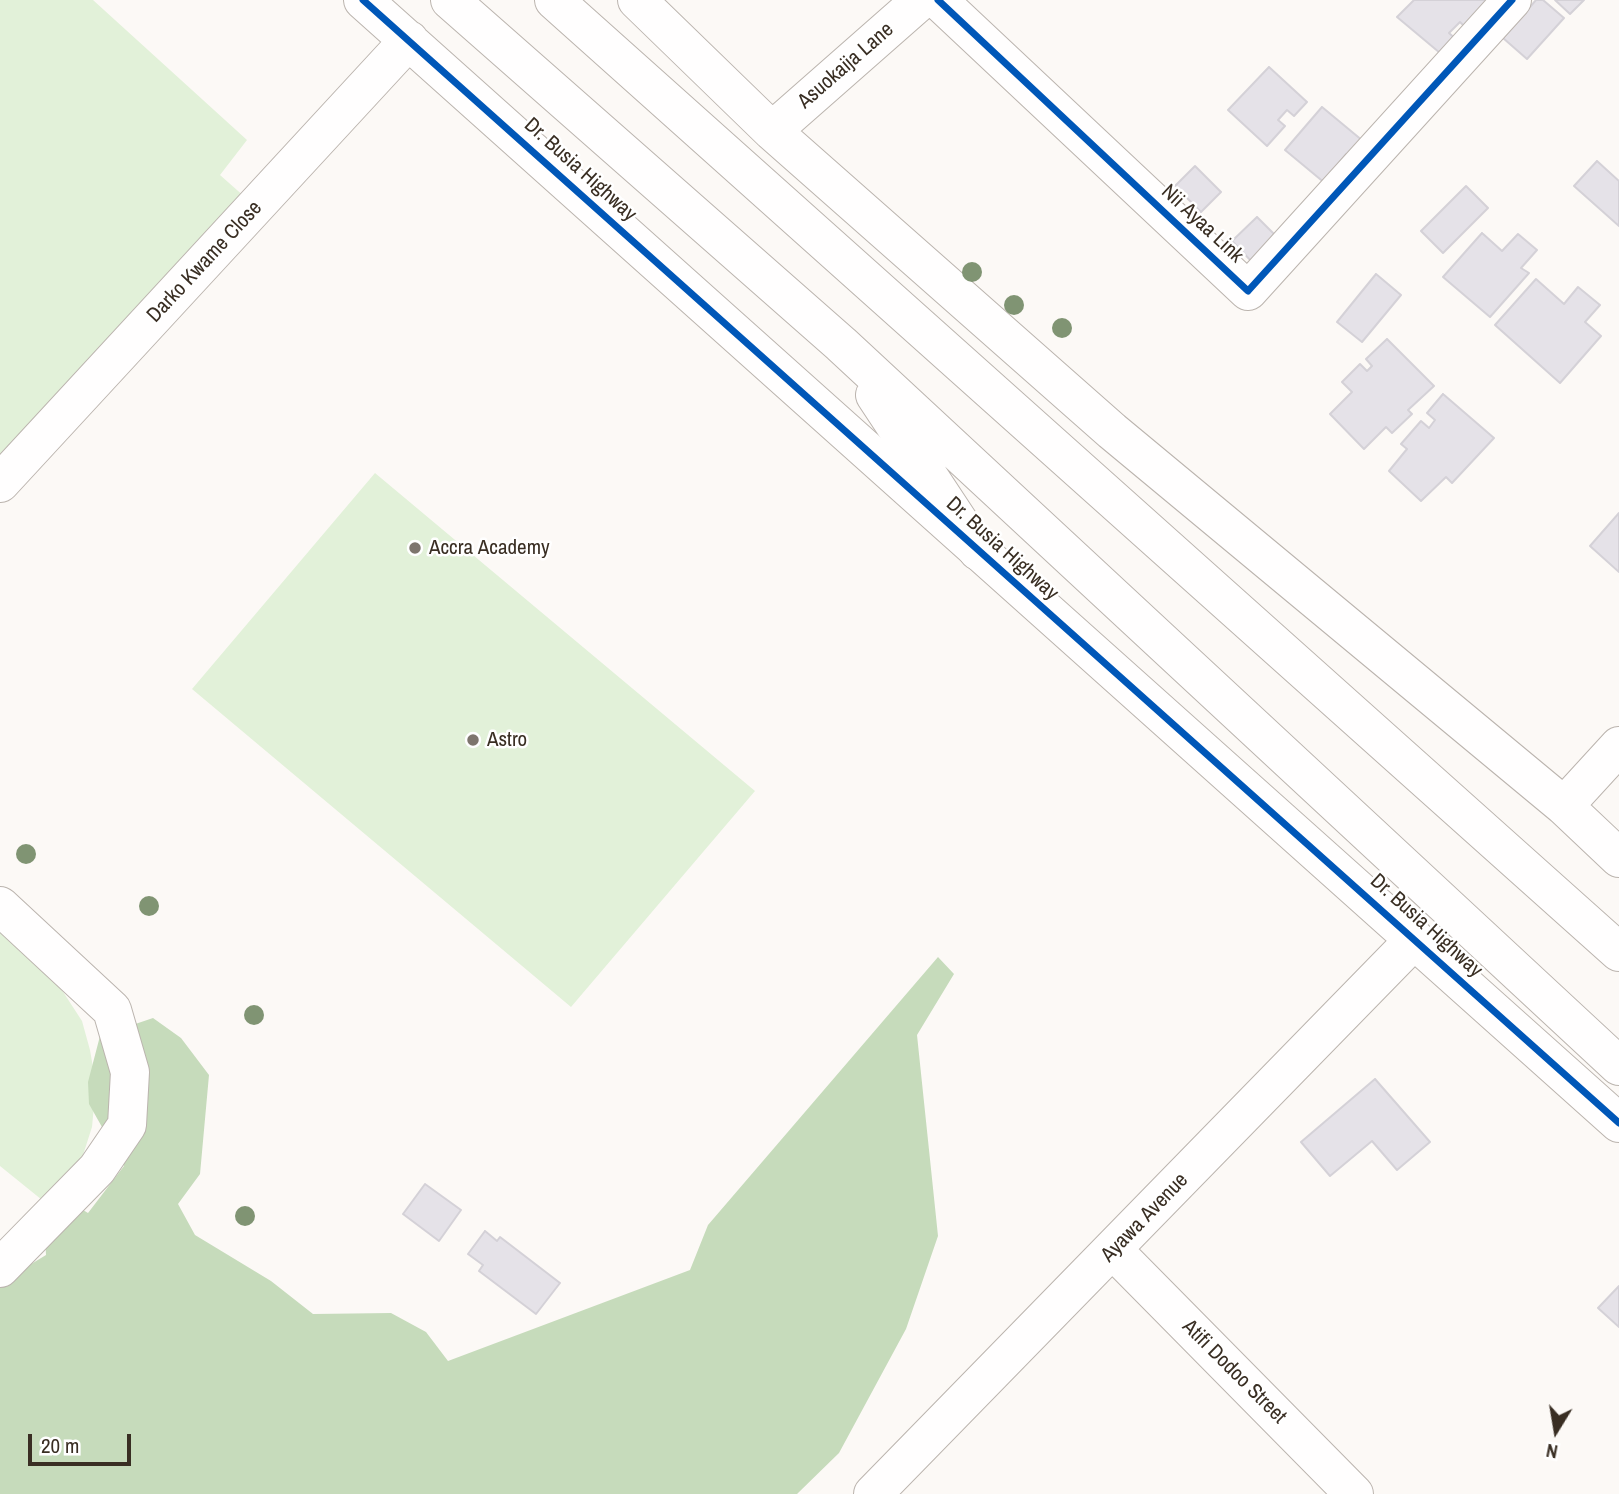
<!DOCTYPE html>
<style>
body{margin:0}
#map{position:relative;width:1619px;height:1494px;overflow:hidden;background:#fcf9f6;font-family:"Archivo Narrow",sans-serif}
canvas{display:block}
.north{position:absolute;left:1521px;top:1396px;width:70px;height:70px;-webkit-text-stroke:5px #fff;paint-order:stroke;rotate:191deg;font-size:19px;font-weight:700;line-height:28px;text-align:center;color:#392e23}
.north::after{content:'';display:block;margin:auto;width:24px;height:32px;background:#392e23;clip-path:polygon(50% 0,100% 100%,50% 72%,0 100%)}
.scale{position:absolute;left:28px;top:1434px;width:103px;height:32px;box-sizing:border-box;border:4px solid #392e23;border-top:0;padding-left:9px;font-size:21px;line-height:24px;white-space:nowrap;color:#392e23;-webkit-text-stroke:5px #fff;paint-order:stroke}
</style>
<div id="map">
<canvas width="1619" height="1494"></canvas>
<div class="north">N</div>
<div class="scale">20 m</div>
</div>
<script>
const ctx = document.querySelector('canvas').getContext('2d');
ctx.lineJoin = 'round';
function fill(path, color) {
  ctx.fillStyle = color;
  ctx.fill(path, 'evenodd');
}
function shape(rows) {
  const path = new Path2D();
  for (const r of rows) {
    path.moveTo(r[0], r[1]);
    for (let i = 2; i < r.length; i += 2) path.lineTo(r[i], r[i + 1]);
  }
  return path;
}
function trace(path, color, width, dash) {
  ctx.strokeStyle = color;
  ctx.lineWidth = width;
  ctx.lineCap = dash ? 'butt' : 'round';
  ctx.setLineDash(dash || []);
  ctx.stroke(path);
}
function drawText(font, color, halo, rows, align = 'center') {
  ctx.font = font + ' "Archivo Narrow",sans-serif';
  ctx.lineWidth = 5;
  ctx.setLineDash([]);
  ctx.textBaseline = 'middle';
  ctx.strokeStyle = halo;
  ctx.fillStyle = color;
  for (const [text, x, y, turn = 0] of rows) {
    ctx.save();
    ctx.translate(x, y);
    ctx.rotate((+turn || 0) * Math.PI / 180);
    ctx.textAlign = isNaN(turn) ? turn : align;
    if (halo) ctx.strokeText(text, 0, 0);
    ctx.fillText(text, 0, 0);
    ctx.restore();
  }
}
fill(shape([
 [0,0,93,0,247,140,220,175,246,198,0,456],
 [375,473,755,791,571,1007,192,689],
 [0,930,58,984,82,1021,90,1050,96,1085,92,1127,75,1180,52,1208,0,1166]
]), '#e2f1d9');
fill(shape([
 [938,957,954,974,917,1035,938,1236,906,1329,839,1453,797,1494,0,1494,0,1283,46,1255,45,1234,73,1204,88,1213,124,1166,89,1104,88,1082,100,1036,153,1018,181,1038,209,1075,200,1174,178,1204,195,1235,271,1281,313,1314,391,1313,426,1332,448,1361,690,1270,708,1225]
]), '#c6dbbb');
const building = shape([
 [1414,0,1486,0,1470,32,1460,22,1449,33,1460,43,1446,58,1397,17,1414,0],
 [1536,0,1543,0,1564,18,1527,59,1503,38,1536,0],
 [1555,0,1584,0,1570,14,1555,0],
 [1269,67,1307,102,1294,116,1287,110,1278,120,1285,126,1267,146,1228,110,1269,67],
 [1322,107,1369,146,1355,161,1346,154,1338,164,1332,189,1285,150,1322,107],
 [1597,161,1619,181,1619,226,1574,186,1597,161],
 [1195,166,1221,192,1201,212,1175,186,1195,166],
 [1466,186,1488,208,1443,253,1421,231,1466,186],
 [1257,217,1280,240,1255,265,1232,241,1257,217],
 [1482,233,1502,251,1518,234,1537,250,1521,268,1529,273,1490,317,1443,277,1482,233],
 [1376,274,1401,295,1362,342,1337,322,1376,274],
 [1536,279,1564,304,1578,287,1600,305,1585,322,1601,336,1560,383,1495,325,1536,279],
 [1387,339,1434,386,1408,410,1412,414,1392,433,1386,427,1364,449,1330,414,1352,392,1342,382,1360,364,1367,371,1372,366,1366,359,1387,339],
 [1443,394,1494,438,1452,483,1446,477,1421,501,1389,471,1407,449,1401,444,1421,421,1429,428,1435,420,1427,413,1443,394],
 [1619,513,1619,572,1590,546,1619,513],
 [1375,1079,1430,1142,1397,1170,1372,1141,1330,1176,1301,1142,1375,1079],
 [425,1184,461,1210,439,1241,403,1214,425,1184],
 [485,1231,497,1241,500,1237,560,1283,536,1314,479,1271,483,1265,468,1254,485,1231],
 [1619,1286,1619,1327,1598,1308,1619,1286]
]);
fill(building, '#e5e2e8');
trace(building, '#d4d1d7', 2);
const minor = shape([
 [363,0,1619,1123],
 [637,0,772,131,1112,431,1564,806,1619,858],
 [938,0,1248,291,1512,0],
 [772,131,921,0],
 [0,483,409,40],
 [1564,806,1619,746],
 [0,906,112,1010,130,1072,127,1125,97,1169,0,1268],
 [1113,1250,1354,1494],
 [873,1494,1415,939]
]);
const highway = shape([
 [450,0,841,344,1619,1066],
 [554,0,1619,952],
 [875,395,978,551]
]);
trace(minor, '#bbb4ae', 40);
trace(highway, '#bbb4ae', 40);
trace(minor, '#fffefe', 38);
trace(highway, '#fffefe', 38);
trace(shape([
 [363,0,1619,1123],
 [938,0,1248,291,1512,0]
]), '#0057b8', 7);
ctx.fillStyle = '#809473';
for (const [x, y] of [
 [972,272],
 [1014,305],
 [1062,328],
 [26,854],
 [149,906],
 [254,1015],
 [245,1216]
]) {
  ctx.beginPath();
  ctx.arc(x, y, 10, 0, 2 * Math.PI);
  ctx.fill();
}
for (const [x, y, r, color] of [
 [415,548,7,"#7d756d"],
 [473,740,7,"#7d756d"]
]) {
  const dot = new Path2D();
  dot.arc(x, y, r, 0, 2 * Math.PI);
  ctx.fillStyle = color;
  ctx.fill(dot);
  trace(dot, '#fff', 2.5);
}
drawText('21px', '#392e23', '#fff', [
 ["Asuokaija Lane",846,66,-41],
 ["Dr. Busia Highway",580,170,42],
 ["Nii Ayaa Link",1202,224,43],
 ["Darko Kwame Close",205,262,-47],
 ["Dr. Busia Highway",1002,549,42],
 ["Dr. Busia Highway",1426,926,42],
 ["Ayawa Avenue",1145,1218,-46],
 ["Atifi Dodoo Street",1234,1372,45]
]);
drawText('21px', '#392e23', '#fff', [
 ["Accra Academy",429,548],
 ["Astro",487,740]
], 'left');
</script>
